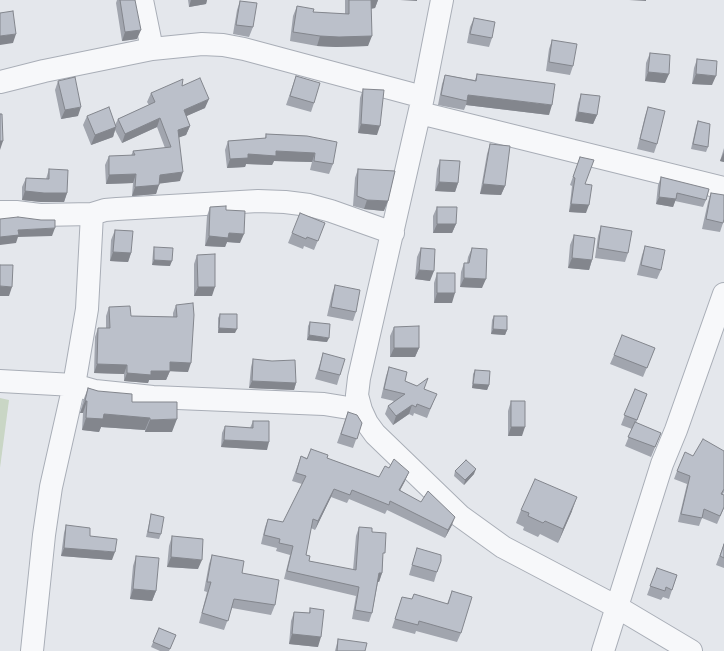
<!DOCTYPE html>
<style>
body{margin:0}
canvas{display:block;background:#e4e7ec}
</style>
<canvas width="724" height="651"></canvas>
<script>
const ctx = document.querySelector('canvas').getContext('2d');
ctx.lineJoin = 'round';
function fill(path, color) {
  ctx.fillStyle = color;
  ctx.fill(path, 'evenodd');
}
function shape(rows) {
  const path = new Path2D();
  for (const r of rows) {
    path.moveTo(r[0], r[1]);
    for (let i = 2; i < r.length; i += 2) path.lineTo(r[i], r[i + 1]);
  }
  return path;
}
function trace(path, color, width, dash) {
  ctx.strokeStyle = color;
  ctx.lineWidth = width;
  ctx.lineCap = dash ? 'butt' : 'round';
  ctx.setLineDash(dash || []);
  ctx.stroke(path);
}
fill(shape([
 [0,398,9,400,0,468]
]), '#c9d6c5');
const minor = shape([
 [142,0,152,49],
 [442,0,423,97,359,378,357,395,361,410,367,423,375,434,460,516,503,547,617,607,691,651],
 [0,82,44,71,152,49,202,44,223,45,244,49,423,97],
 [420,113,724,188],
 [0,212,16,212,40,215,92,214,105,210,117,209,258,201,285,202,309,205,331,211,393,233],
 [0,381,74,385,95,391,153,397,324,404,361,410],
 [32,651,44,535,51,487,74,385,87,309,92,214],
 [603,651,662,464,676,430,724,294]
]);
trace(minor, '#a9aeb7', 24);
trace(minor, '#f7f8fa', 22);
fill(shape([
 [117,0,135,0,137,39,122,41,116,3],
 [188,0,207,0,206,4,189,7],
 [345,0,378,0,375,8,371,9,368,46,336,47,317,46,290,41,293,16,297,6,313,12,345,14],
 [240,1,253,27,249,37,233,34,237,10],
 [474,18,492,38,489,47,467,43,470,27],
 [552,40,573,66,570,75,546,71,549,49],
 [650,53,665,83,645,81,646,63],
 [697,59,712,85,692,84,694,68],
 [477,74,549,115,466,105,464,110,438,105,442,84,445,75,475,80],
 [296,76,314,103,311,112,286,105],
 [58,81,78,116,61,119,55,90],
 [182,86,205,108,186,116,190,126,186,135,179,137,180,181,159,183,156,194,132,196,133,183,106,184,105,165,109,156,131,156,133,151,165,148,157,127,122,143,115,130,113,137,91,145,83,125,87,116,115,125,118,119,149,105,147,102,151,93],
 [363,89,377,135,358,133,360,98],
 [581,94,597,115,593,124,575,121,578,103],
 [648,107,657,144,654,153,637,149,645,116],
 [698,121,708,147,706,152,691,149,696,126],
 [266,134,307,136,333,164,329,174,310,170,312,162,274,161,272,165,246,164,245,167,227,168,225,150,228,141,265,138],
 [490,144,505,186,501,195,480,194,487,154],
 [724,148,724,162,720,161],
 [580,157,585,184,586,213,569,212,572,186,570,185],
 [440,160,458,183,455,192,435,191,437,169],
 [49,169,67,193,64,202,41,202,22,200,22,187,26,178,46,179],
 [358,169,384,211,364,209,353,206,355,178],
 [661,177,706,200,703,207,675,201,673,207,656,204,658,185],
 [711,193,723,223,720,232,702,229,708,202],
 [210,207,226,210,240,243,227,242,225,247,205,246,207,216],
 [437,207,456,224,452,233,433,233,433,216],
 [325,223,314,250,304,246,303,249,288,243,292,233],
 [601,226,628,253,625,262,595,258,598,236],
 [115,230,131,253,128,262,110,261,111,240],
 [574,235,592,260,589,270,568,268,570,245],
 [645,246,661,270,657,279,637,275,642,255],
 [154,247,170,266,152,265,153,252],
 [421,248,430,281,415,279,417,257],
 [472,248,482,288,460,287,461,272,464,263,467,263,468,257],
 [197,255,212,296,194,296,194,264],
 [437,273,452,303,434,303,434,283],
 [335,285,356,312,353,321,327,316,332,294],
 [176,305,188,372,170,371,166,380,149,380,148,383,124,381,124,374,94,373,95,337,98,328,106,328,106,316,109,307,131,316,173,317,173,313],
 [220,314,235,333,218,333,218,318],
 [494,316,507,330,505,335,491,334,492,320],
 [310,322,327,342,307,340,308,326],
 [394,327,419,348,415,357,390,357,390,336],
 [655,348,643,377,610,364,614,355],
 [323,353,340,375,337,385,315,379,320,363],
 [253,359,296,383,294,390,249,388,251,367],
 [389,367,405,381,424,389,433,403,427,418,414,413,413,416,409,414,393,425,385,414,388,406,394,401,381,398,386,376],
 [475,370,489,385,487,390,472,388,473,374],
 [88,388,132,402,172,432,145,432,145,430,101,427,99,432,82,430,83,413,80,413,83,401],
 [635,389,647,394,636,423,661,433,651,457,625,446,632,429,621,425],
 [511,401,522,436,508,436,508,411],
 [348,412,362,423,353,448,337,443],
 [253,421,267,450,221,447,222,433,225,426,250,428],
 [724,451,724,492,723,494,724,508,717,524,702,518,699,526,678,522,687,484,674,479,677,471,693,456],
 [301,456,307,458,327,458,379,477,405,481,400,490,452,525,445,538,387,510,385,514,349,499,347,503,331,497,315,530,311,528,306,555,309,561,353,570,356,536,359,527,372,532,383,558,382,573,379,582,378,582,372,613,369,622,352,619,356,596,284,579,290,555,276,551,277,548,261,544,265,527,268,519,283,522,302,484,292,481],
 [455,471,474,474,464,485,454,476],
 [521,510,572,511,558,543,540,534,538,537,523,530,524,527,516,523],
 [151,514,161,534,159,539,146,537,150,519],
 [66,525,90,536,112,560,61,556,64,533],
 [172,536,198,569,167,567,169,546],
 [724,544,724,568,716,565],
 [417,548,437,572,434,582,409,575],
 [212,555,242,573,275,605,271,615,232,608,224,630,199,623,207,592,204,591,209,564],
 [136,556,156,591,152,601,130,599,133,566],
 [657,568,677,575,669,599,663,597,661,600,647,595],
 [452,591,461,633,457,642,416,631,415,634,392,628,402,597,412,599,414,594,447,604],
 [310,608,318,647,289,644,291,621,294,612,309,613],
 [159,628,176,635,169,651,160,651,151,647],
 [338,639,365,651,335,651]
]), '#a1a5ae');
fill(shape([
 [191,0,207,0,206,4,189,7],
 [370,0,378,0,375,8,367,9],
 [400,0,417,0,417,1],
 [629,0,646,0,646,1],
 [141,30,137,39,122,41,125,32],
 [16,34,13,43,0,45,0,36],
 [320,36,372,36,368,46,336,47,317,46],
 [648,72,669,74,665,83,645,81],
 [696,74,716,76,712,85,692,84],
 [468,95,552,105,549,115,466,105],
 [209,99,205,108,180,119,184,110],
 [81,107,78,116,61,119,65,110],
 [578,112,597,115,593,124,575,121],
 [160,118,157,127,122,143,125,134],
 [361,124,380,126,377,135,358,133],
 [190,126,186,135,175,139,178,130],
 [116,127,113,137,91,145,95,135],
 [0,141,3,141,0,150],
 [276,151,315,153,312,162,274,161,272,165,246,164,245,167,227,168,230,159,248,154],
 [724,152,724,162,720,161],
 [183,172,180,181,157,184,160,175],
 [136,174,133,183,106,184,109,175],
 [439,182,458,183,455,192,435,191],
 [483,184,505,186,501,195,480,194],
 [159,185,156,194,132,196,135,187],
 [25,191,67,193,64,202,41,202,22,200],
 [659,197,676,199,673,207,656,204],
 [367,200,388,201,384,211,364,209],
 [571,204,589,205,586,213,569,212],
 [437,224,456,224,452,233,433,233],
 [55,228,52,236,18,237,16,243,0,245,0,237,18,230],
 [229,233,244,234,240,243,227,242,225,247,205,246,209,236],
 [113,252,131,253,128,262,110,261],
 [572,258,592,260,589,270,568,268],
 [154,260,172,261,170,266,152,265],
 [419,270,434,271,430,281,415,279],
 [464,278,486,279,482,288,460,287],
 [0,286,12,287,9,296,0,296],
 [198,287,215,287,212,296,194,296],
 [437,293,455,293,452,303,434,303],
 [219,328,237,329,235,333,218,333],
 [493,329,507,330,505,335,491,334],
 [309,335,329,338,327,342,307,340],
 [394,348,419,348,415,357,390,357],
 [170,362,191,363,188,372,166,371],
 [97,364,127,365,124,374,94,373],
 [151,371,170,371,166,380,149,380,148,383,124,381,127,373],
 [252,381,296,383,294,390,249,388],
 [473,384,489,385,487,390,472,388],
 [85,401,87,401,83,413,80,413],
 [412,405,409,414,393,425,396,416],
 [104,414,150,418,145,430,101,427,99,432,82,430,86,418],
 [177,419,172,432,145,432,150,420],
 [511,427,525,427,522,436,508,436],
 [224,440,269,442,267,450,221,447],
 [476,469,474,474,464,485,465,480],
 [409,472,405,481,396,498,399,490],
 [334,489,331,497,315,530,318,521],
 [577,497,572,511,558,543,563,529],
 [455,517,452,525,445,538,448,530],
 [64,548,115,552,112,560,61,556],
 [171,557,202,560,198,569,167,567],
 [379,573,382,573,379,582,376,581],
 [133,589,156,591,152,601,130,599],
 [292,634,321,637,318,647,289,644]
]), '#83868d');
const building = shape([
 [120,0,135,0,141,30,125,32,120,0],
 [349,0,371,0,372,36,339,37,320,36,293,32,297,6,314,9,313,12,349,14,349,0],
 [240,1,257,3,253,27,236,25,240,1],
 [13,11,16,34,0,36,0,13,13,11],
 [474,18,495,22,492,38,470,34,474,18],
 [552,40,577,44,573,66,549,62,552,40],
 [650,53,670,55,669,74,648,72,650,53],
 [697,59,717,61,716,76,696,74,697,59],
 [477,74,555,84,552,105,468,95,467,101,441,95,445,75,476,81,477,74],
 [296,76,320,83,314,103,290,96,296,76],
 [75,77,81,107,65,110,58,81,75,77],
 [200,78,209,99,184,110,190,126,178,130,183,172,160,175,159,185,135,187,136,174,109,175,109,156,135,155,133,151,171,147,160,118,125,134,118,119,155,102,151,93,183,79,182,86,200,78],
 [363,89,384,90,380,126,361,124,363,89],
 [581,94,600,96,597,115,578,112,581,94],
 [109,107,116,127,95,135,87,116,109,107],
 [648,107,665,111,657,144,640,139,648,107],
 [0,114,2,114,3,141,0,141,0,114],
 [698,121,710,124,708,147,693,144,698,121],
 [266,134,307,136,337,142,333,164,314,161,315,153,276,151,276,156,248,154,248,158,230,159,228,141,266,138,266,134],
 [490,144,510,146,505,186,483,184,490,144],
 [580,157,594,160,585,184,592,185,589,205,571,204,575,178,573,177,580,157],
 [440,160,460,161,458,183,439,182,440,160],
 [49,169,68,170,67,193,44,193,25,191,26,178,49,179,49,169],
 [358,169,395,171,388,201,367,200,357,196,358,169],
 [661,177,709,189,706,200,677,193,676,199,659,197,661,177],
 [711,193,724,195,724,219,723,223,706,219,711,193],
 [226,206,226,210,245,211,244,234,229,233,228,238,209,236,210,207,226,206],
 [437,207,457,207,456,224,437,224,437,207],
 [300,213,325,223,318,241,307,237,306,239,292,233,300,213],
 [18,217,41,220,55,220,55,228,18,230,19,235,0,237,0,219,18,217],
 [601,226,632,231,628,253,598,248,601,226],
 [115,230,133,231,131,253,113,252,115,230],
 [574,235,595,238,592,260,572,258,574,235],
 [645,246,665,250,661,270,641,265,645,246],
 [154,247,173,248,172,261,154,260,154,247],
 [421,248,435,249,434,271,419,270,421,248],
 [472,248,487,249,486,279,464,278,464,263,469,263,472,248],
 [215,254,215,287,198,287,197,255,215,254],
 [0,265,13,265,12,287,0,286,0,265],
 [437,273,455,273,455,293,437,293,437,273],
 [335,285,360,290,356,312,331,307,335,285],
 [193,303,194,315,191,363,170,362,170,371,151,371,151,375,127,373,127,365,97,364,98,328,110,328,109,307,130,306,131,316,177,317,176,305,193,303],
 [220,314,237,314,237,329,219,328,220,314],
 [494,316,507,316,507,330,493,329,494,316],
 [310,322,330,324,329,338,309,335,310,322],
 [419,326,419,348,394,348,394,327,419,326],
 [622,335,655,348,647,368,614,355,622,335],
 [323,353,345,359,340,375,319,370,323,353],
 [253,359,272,361,295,360,296,383,252,381,253,359],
 [389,367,407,372,405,381,417,386,428,378,424,389,437,394,430,409,417,404,416,407,412,405,396,416,388,406,405,394,384,389,389,367],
 [475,370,490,371,489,385,473,384,475,370],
 [88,388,98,391,132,394,132,402,177,402,177,419,150,420,150,418,104,414,103,419,86,418,87,401,85,401,88,388],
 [635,389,647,394,637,420,624,415,635,389],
 [511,401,525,401,525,427,511,427,511,401],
 [348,412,357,415,362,423,357,439,341,434,348,412],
 [253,421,269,421,269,442,224,440,225,426,253,428,253,421],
 [635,422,661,433,655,447,628,437,635,422],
 [703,439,724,451,724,489,721,494,724,495,724,507,720,516,704,509,702,518,681,514,690,476,677,471,685,452,693,456,703,439],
 [311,449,328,455,327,458,379,477,385,466,389,468,394,459,409,472,399,490,421,502,428,491,455,517,448,530,390,501,389,505,352,490,350,495,334,489,318,521,313,519,306,555,310,556,309,561,356,570,359,527,372,528,372,532,386,533,385,553,383,553,382,573,379,573,372,613,355,610,359,587,287,571,293,546,279,543,280,539,264,535,268,519,283,522,306,476,296,473,301,456,307,459,311,449],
 [466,460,476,469,465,480,455,471,466,460],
 [535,479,577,497,563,529,545,521,543,523,528,516,529,513,521,510,535,479],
 [151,514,164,517,161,534,148,532,151,514],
 [66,525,90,528,90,536,117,539,115,552,64,548,66,525],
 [172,536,203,539,202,560,171,557,172,536],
 [724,544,724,558,720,556,724,544],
 [417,548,441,555,441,561,437,572,412,565,417,548],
 [212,555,244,561,242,573,279,580,275,605,234,599,228,621,202,613,211,582,207,582,212,555],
 [136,556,159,558,156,591,133,589,136,556],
 [657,568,677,575,672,590,666,587,665,591,650,586,657,568],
 [452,591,472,597,461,633,419,621,418,625,395,619,402,597,412,599,414,594,448,604,452,591],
 [310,608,324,610,321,637,292,634,294,612,310,613,310,608],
 [159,628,176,635,170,649,153,642,159,628],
 [338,639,367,643,365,651,337,651,338,639]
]);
fill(building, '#bbc0ca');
trace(building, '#83868d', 1);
</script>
